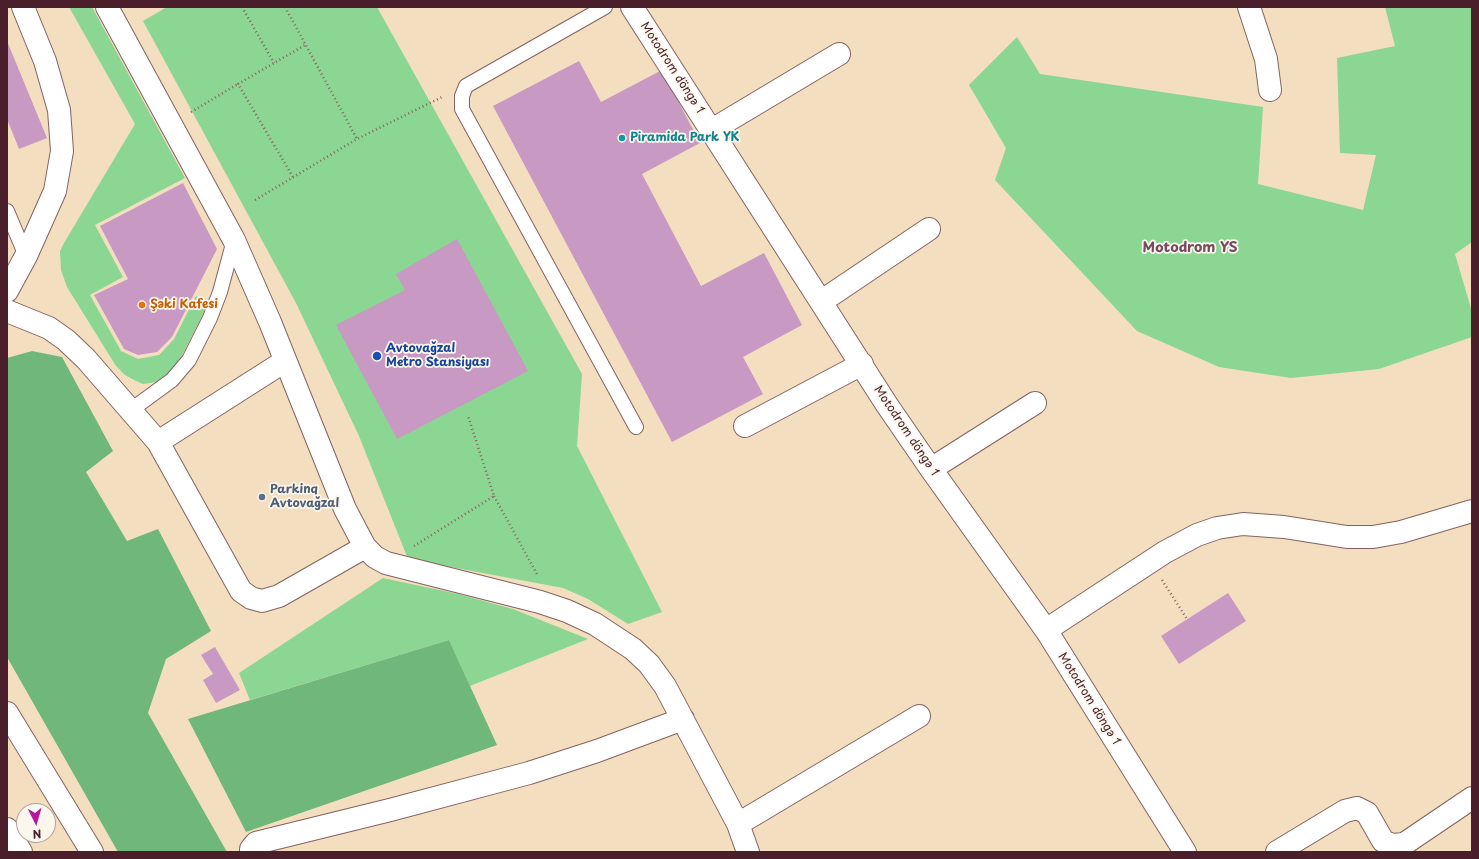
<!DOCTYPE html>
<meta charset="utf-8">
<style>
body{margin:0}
#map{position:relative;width:1479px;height:859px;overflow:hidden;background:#f3dec0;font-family:"Playpen Sans",sans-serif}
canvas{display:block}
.frame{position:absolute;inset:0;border:8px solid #4a1f2b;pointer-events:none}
.north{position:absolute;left:16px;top:803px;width:40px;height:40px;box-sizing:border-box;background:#fbf7ec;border:1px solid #b4a19f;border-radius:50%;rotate:175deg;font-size:11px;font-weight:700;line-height:16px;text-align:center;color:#4a1f2b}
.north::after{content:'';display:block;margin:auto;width:14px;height:18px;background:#b5179e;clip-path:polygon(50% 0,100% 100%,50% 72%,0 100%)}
</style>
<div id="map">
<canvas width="1479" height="859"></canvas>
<div class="frame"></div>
<div class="north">N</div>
</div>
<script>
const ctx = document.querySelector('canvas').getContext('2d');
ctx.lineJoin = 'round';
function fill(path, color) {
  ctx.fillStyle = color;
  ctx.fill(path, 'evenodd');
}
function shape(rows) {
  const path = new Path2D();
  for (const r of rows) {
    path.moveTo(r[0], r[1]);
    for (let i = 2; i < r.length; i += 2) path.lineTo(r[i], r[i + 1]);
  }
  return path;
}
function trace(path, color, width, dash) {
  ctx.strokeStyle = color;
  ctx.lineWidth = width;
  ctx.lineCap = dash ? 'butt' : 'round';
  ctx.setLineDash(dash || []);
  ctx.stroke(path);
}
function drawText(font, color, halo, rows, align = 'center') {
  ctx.font = font + ' "Playpen Sans",sans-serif';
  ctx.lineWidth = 3.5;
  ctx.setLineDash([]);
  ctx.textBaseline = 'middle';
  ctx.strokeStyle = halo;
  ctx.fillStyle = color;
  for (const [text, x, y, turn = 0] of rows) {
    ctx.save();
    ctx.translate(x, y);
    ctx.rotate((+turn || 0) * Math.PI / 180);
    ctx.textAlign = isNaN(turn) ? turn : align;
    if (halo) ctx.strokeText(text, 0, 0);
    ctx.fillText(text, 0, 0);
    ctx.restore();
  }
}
fill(shape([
 [69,7,92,7,185,178,95,225,123,277,90,295,121,351,138,359,159,355,174,339,196,296,208,304,175,369,166,379,157,382,143,384,136,381,125,375,116,366,67,287,61,270,60,251,64,243,135,124],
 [167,7,377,7,582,374,577,446,662,612,628,624,588,599,563,588,408,559,359,436,296,303,143,21],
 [1385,7,1472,7,1472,242,1455,254,1472,312,1472,337,1379,369,1291,378,1219,367,1137,331,995,180,1006,148,969,85,1017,37,1040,74,1263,107,1258,184,1363,210,1376,155,1340,153,1337,58,1395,46],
 [383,578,458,594,513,609,588,639,470,686,449,640,250,700,239,673]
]), '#8bd692');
fill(shape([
 [32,351,62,357,113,451,86,472,127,541,158,529,211,631,166,659,148,713,227,852,118,852,7,657,7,358],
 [449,640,497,745,246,832,188,719]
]), '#70b77c');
fill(shape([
 [7,41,47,138,19,149,7,119],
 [579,61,601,102,662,70,700,143,642,174,701,286,764,253,802,325,743,357,763,394,672,442,493,106],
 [183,183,217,249,172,337,157,352,138,355,124,349,94,295,128,279,100,226],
 [457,239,528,371,397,439,336,325,405,290,396,274],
 [1228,593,1246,621,1179,664,1161,636],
 [215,647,240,690,216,703,203,680,213,674,201,655]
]), '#c899c3');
const service = shape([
 [605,7,466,86,462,96,462,109,636,427],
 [7,211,26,256],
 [131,410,172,380,189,360,210,318,220,292,234,240]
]);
const minor = shape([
 [107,7,234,240,270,322,345,509,365,547,375,557,386,563,540,602,567,611,595,624,633,649,649,664,665,686,738,824,748,852],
 [632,7,887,405,931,469,1046,630,1185,852],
 [1249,7,1266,59,1270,90],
 [712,130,839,54],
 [7,291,26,256,55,191,62,151,59,110,45,61,23,7],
 [822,301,929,229],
 [7,311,49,328,66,340,86,359,158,442,241,591,251,598,262,601,279,596,365,547],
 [745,426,862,364],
 [158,442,285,361],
 [931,469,1035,403],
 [1046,630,1165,552,1197,535,1217,528,1243,524,1284,527,1347,537,1373,537,1401,532,1472,511],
 [738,824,919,716],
 [251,852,251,849,256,843,390,810,529,773,597,751,683,719],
 [1277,852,1345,811,1357,808,1367,813,1383,841,1392,845,1404,844,1472,798]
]);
const trunk = shape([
 [7,713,92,852],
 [7,829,21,852]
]);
trace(service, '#85625f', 16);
trace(minor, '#85625f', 24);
trace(trunk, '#85625f', 24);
trace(shape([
 [242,7,274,63],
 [285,7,357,139],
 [191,112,238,84],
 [293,177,238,84,305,45],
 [255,200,357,139,442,97],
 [494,496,538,576],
 [414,546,494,496,468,416],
 [1162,580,1187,619]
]), '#85625f', 2.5, [1, 3]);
trace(service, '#fff', 14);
trace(minor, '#fff', 22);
trace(trunk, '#fff', 22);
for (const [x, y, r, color] of [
 [622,138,4,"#0f9aa8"],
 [142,305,4,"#e8710a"],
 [377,356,5,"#1a4fb4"],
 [262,497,4,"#5c6f8a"]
]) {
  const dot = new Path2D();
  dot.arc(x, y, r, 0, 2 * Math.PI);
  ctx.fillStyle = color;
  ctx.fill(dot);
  trace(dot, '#fbf7ec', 1.5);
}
drawText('12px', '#4a1f2b', '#fbf7ec', [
 ["Motodrom döngə 1",672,68,57],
 ["Motodrom döngə 1",906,431,56],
 ["Motodrom döngə 1",1089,699,58]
]);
drawText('bold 12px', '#0d838f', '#fbf7ec', [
 ["Piramida Park YK",630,138]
], 'left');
drawText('bold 12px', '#c56008', '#fbf7ec', [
 ["Şəki Kafesi",150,305]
], 'left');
drawText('bold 12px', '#164399', '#fbf7ec', [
 ["Avtovağzal",386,349],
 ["Metro Stansiyası",386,363]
], 'left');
drawText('bold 12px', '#4e5e75', '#fbf7ec', [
 ["Parkinq",270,490],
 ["Avtovağzal",270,504]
], 'left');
drawText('bold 14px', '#764a60', '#fbf7ec', [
 ["Motodrom YS",1190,248]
]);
</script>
